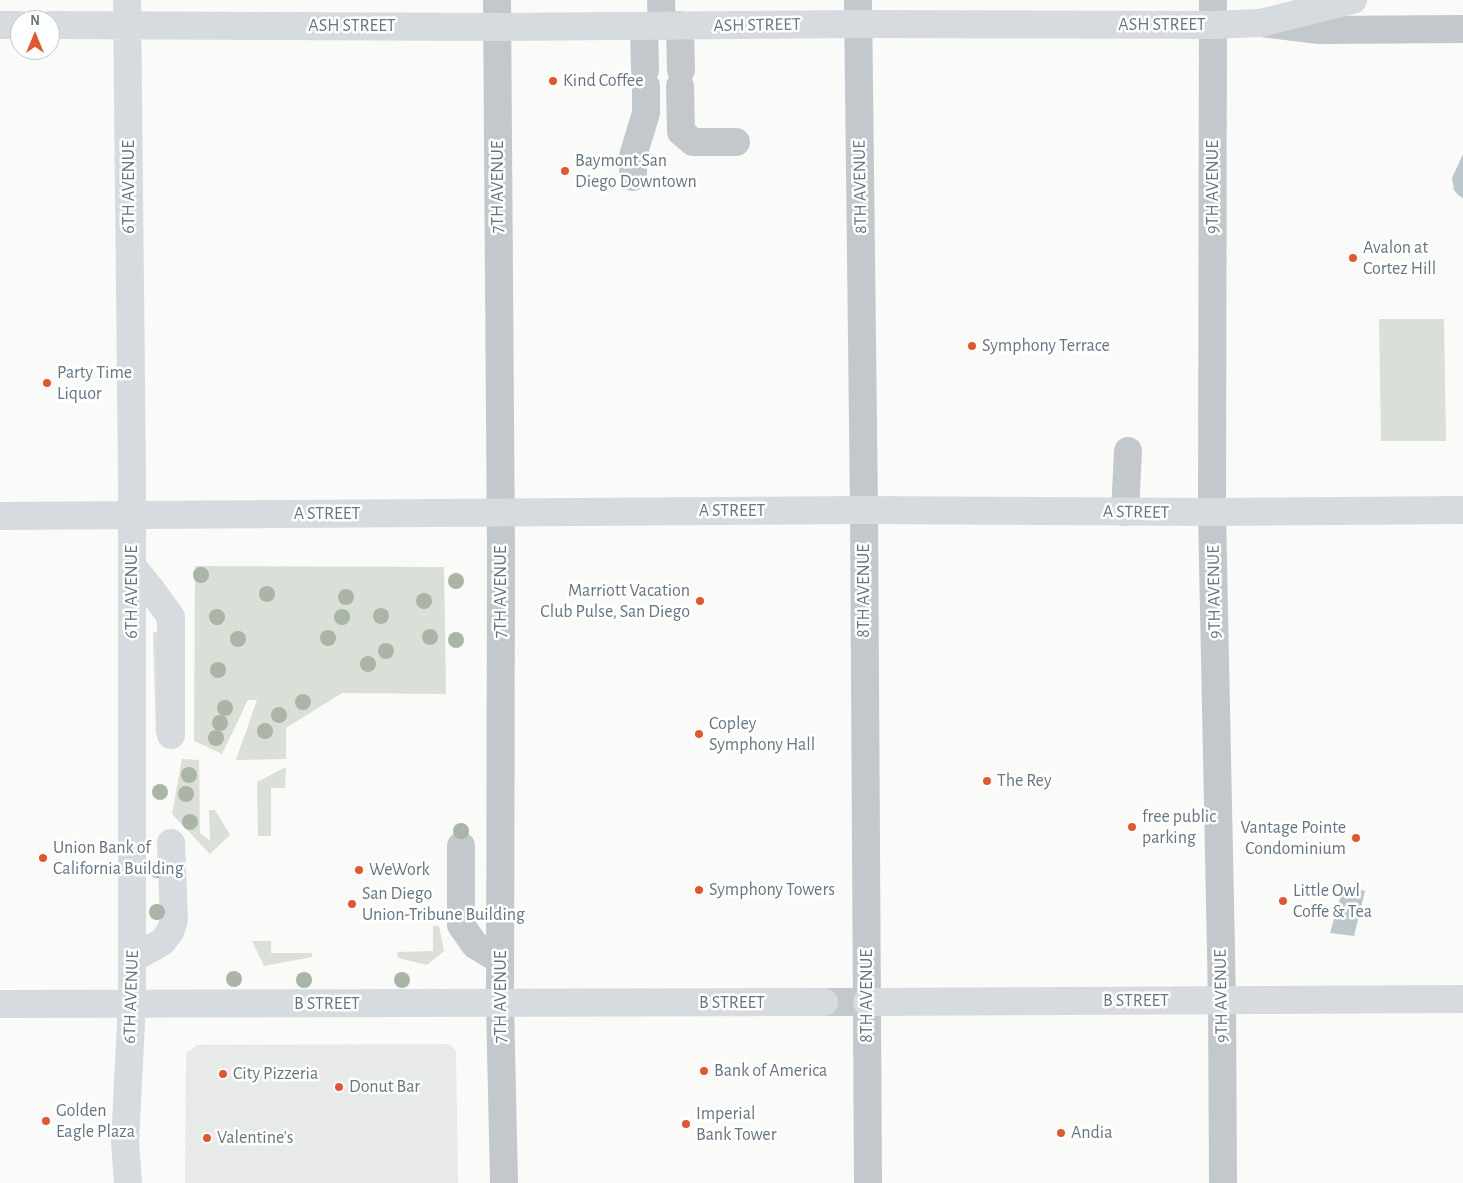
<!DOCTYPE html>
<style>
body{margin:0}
#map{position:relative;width:1463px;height:1183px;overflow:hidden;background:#fafaf8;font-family:"Alegreya Sans",sans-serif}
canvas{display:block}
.north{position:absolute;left:10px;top:10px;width:50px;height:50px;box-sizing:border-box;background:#fff;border:1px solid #c1c8cd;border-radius:50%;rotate:0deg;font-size:14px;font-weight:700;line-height:20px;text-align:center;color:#657683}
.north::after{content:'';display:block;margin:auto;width:18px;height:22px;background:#e4572e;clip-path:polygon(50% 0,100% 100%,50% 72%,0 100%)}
</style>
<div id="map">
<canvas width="1463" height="1183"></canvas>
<div class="north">N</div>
</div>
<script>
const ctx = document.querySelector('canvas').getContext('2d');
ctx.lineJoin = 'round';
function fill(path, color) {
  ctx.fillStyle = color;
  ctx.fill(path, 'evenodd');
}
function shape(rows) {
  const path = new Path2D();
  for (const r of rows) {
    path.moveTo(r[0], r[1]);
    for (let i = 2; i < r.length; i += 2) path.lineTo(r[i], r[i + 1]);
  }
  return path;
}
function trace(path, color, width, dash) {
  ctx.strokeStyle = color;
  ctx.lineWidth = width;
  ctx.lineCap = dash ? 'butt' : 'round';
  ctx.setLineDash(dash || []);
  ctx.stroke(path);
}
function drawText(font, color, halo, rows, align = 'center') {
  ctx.font = font + ' "Alegreya Sans",sans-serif';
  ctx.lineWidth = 5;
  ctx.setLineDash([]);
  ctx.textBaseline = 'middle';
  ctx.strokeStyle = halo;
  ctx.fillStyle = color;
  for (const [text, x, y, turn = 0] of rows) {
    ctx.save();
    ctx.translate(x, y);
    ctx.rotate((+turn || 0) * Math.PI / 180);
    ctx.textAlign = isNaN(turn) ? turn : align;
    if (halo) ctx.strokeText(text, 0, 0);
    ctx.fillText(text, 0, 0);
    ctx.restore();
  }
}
fill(shape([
 [450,1044,456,1051,458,1183,185,1183,186,1053,197,1045]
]), '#e8e9e9');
fill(shape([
 [1379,319,1444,319,1446,441,1381,441],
 [195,566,444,567,446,694,342,693,286,728,286,759,236,760,257,700,248,700,222,754,194,741],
 [153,632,162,632,163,735,156,735],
 [182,759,199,760,200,833,210,841,209,810,215,810,230,835,210,854,172,814],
 [286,767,285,788,271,788,271,836,258,836,257,782],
 [433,926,439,926,444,951,427,965,398,958,397,952,433,951],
 [252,941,271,941,271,953,312,953,312,957,264,966]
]), '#dadfd7');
fill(shape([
 [1463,154,1463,198,1458,195,1454,190,1452,178],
 [1344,885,1365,891,1354,936,1330,933]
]), '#bbc7cb');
trace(shape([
 [497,0,501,556,500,1004,504,1183],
 [661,0,662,26],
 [858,0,864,510,868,1183],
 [1213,0,1212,512,1222,1001,1223,1183],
 [1262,23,1319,30,1463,29],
 [680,25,681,70],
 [644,26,645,70],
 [680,86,681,132,693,142,736,142],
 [633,177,633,156,646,113,646,86],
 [1125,512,1128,451],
 [461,846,461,925,475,945,500,960],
 [824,1002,867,1002]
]), '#c3c8cc', 28);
trace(shape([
 [127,0,132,477,132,1004,125,1142,128,1183],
 [0,25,20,25],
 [50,25,497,27,858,24,1213,25,1260,23],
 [0,516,864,510,1212,512,1463,510],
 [132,566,150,588,171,617,171,735],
 [132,959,162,942,170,932,174,920,171,843],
 [867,1002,1463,999],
 [0,1004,824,1002]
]), '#d6dbdf', 28);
trace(shape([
 [1260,23,1353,0]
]), '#d6dbdf', 28);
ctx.fillStyle = '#aab4a7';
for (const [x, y] of [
 [201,575],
 [456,581],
 [267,594],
 [346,597],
 [424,601],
 [381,616],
 [217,617],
 [342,617],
 [430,637],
 [328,638],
 [238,639],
 [456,640],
 [386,651],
 [368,664],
 [218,670],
 [303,702],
 [225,708],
 [279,715],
 [220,723],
 [265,731],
 [216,738],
 [189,775],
 [160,792],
 [186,794],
 [190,822],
 [461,831],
 [157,870],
 [157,912],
 [234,979],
 [304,980],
 [402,980]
]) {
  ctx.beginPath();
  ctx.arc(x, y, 8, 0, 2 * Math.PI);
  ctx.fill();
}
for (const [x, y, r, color] of [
 [553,81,5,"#e4572e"],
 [565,171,5,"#e4572e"],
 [1353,258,5,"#e4572e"],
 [972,346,5,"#e4572e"],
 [47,383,5,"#e4572e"],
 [700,601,5,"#e4572e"],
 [699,734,5,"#e4572e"],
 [987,781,5,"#e4572e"],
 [1132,827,5,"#e4572e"],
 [1356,838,5,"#e4572e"],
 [43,858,5,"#e4572e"],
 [359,870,5,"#e4572e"],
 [699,890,5,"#e4572e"],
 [1283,901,5,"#e4572e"],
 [352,904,5,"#e4572e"],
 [704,1071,5,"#e4572e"],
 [223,1074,5,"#e4572e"],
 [339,1087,5,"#e4572e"],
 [46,1121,5,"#e4572e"],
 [686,1124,5,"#e4572e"],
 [1061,1133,5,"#e4572e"],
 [207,1138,5,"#e4572e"]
]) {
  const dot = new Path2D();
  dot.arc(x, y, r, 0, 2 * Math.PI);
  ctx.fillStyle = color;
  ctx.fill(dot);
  trace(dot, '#fff', 2);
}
drawText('18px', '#657683', '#fff', [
 ["ASH STREET",757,25,-1],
 ["ASH STREET",1162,25],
 ["ASH STREET",352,26],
 ["6TH AVENUE",129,187,-90],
 ["7TH AVENUE",498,187,-90],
 ["8TH AVENUE",860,187,-91],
 ["9TH AVENUE",1213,187,-90],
 ["A STREET",732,511],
 ["A STREET",1136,512,1],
 ["A STREET",327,514],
 ["8TH AVENUE",864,591,-90],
 ["6TH AVENUE",132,592,-90],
 ["7TH AVENUE",501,592,-90],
 ["9TH AVENUE",1214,592,-91],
 ["8TH AVENUE",867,996,-90],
 ["9TH AVENUE",1221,996,-91],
 ["6TH AVENUE",131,997,-88],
 ["7TH AVENUE",501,997,-90],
 ["B STREET",1136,1001],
 ["B STREET",732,1003],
 ["B STREET",327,1004]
]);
drawText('18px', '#657683', '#fff', [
 ["Kind Coffee",563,81],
 ["Baymont San",575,161],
 ["Diego Downtown",575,182],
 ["Avalon at",1363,248],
 ["Cortez Hill",1363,269],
 ["Symphony Terrace",982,346],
 ["Party Time",57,373],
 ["Liquor",57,394],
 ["Marriott Vacation",690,591,"right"],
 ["Club Pulse, San Diego",690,612,"right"],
 ["Copley",709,724],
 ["Symphony Hall",709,745],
 ["The Rey",997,781],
 ["free public",1142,817],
 ["parking",1142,838],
 ["Vantage Pointe",1346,828,"right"],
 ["Condominium",1346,849,"right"],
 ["Union Bank of",53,848],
 ["California Building",53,869],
 ["WeWork",369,870],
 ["Symphony Towers",709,890],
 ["Little Owl",1293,891],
 ["Coffe & Tea",1293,912],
 ["San Diego",362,894],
 ["Union-Tribune Building",362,915],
 ["Bank of America",714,1071],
 ["City Pizzeria",233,1074],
 ["Donut Bar",349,1087],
 ["Golden",56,1111],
 ["Eagle Plaza",56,1132],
 ["Imperial",696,1114],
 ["Bank Tower",696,1135],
 ["Andia",1071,1133],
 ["Valentine's",217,1138]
], 'left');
</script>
